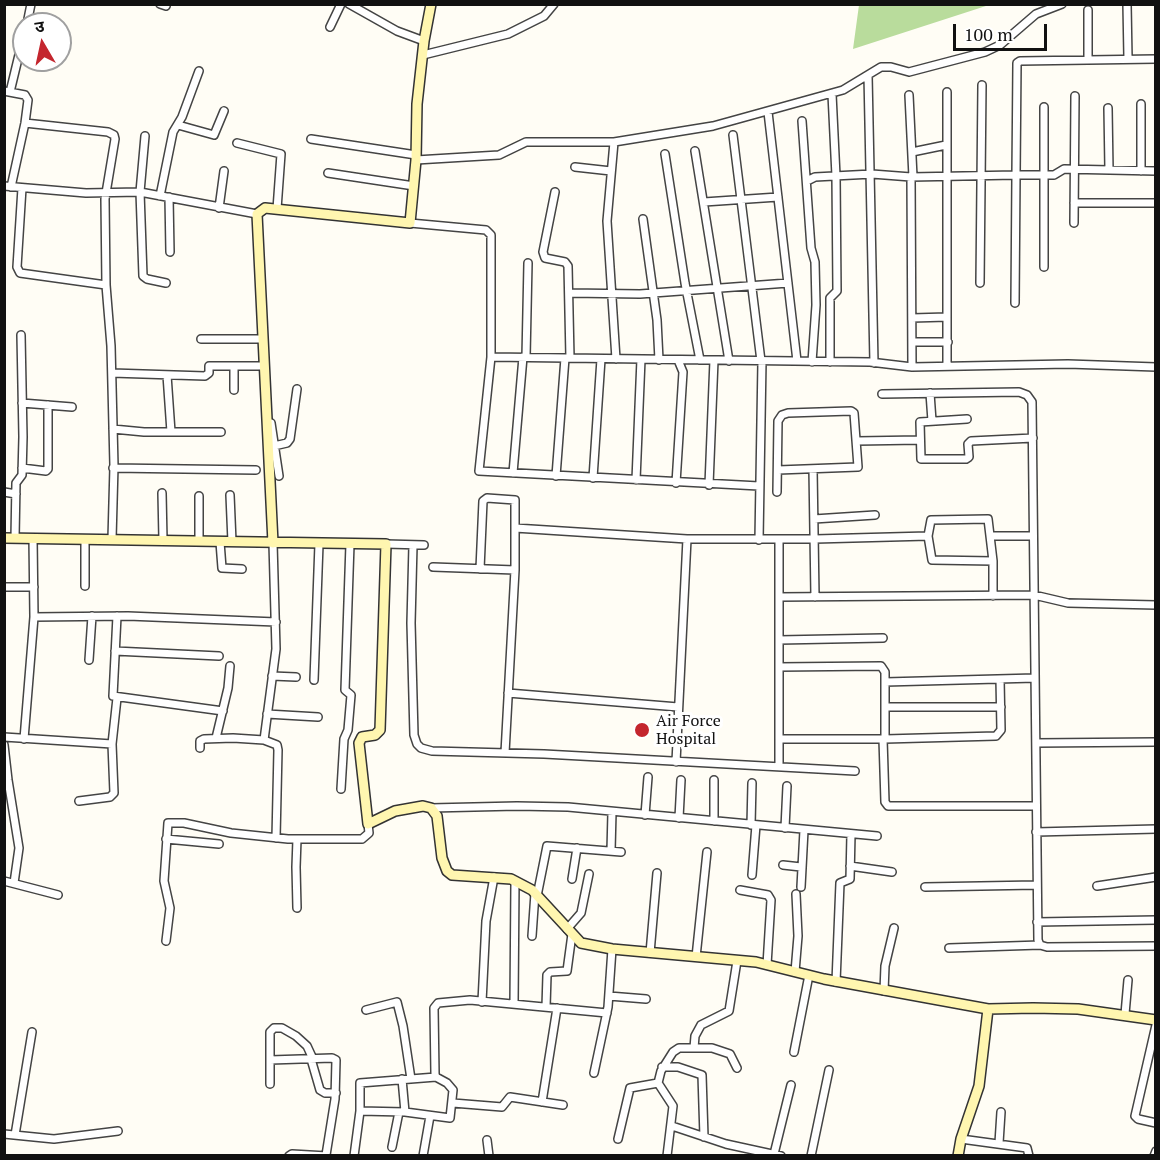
<!DOCTYPE html>
<meta charset="utf-8">
<style>
body{margin:0}
#map{position:relative;width:1160px;height:1160px;overflow:hidden;background:#fffdf5;font-family:"PT Serif","Noto Sans Devanagari",serif}
canvas{display:block}
.frame{position:absolute;inset:0;border:6px solid #111;pointer-events:none}
.north{position:absolute;left:12px;top:12px;width:60px;height:60px;box-sizing:border-box;background:#fff;border:2px solid #a0a0a0;border-radius:50%;rotate:351deg;font-size:16px;font-weight:700;line-height:24px;text-align:center;color:#111}
.north::after{content:'';display:block;margin:auto;width:21px;height:27px;background:#c4262e;clip-path:polygon(50% 0,100% 100%,50% 72%,0 100%)}
.scale{position:absolute;left:953px;top:24px;width:94px;height:27px;box-sizing:border-box;border:3px solid #111;border-top:0;padding-left:8px;font-size:18px;line-height:21px;white-space:nowrap;color:#111;-webkit-text-stroke:4px #fff;paint-order:stroke}
</style>
<div id="map">
<canvas width="1160" height="1160"></canvas>
<div class="frame"></div>
<div class="north">उ</div>
<div class="scale">100 m</div>
</div>
<script>
const ctx = document.querySelector('canvas').getContext('2d');
ctx.lineJoin = 'round';
function fill(path, color) {
  ctx.fillStyle = color;
  ctx.fill(path, 'evenodd');
}
function shape(rows) {
  const path = new Path2D();
  for (const r of rows) {
    path.moveTo(r[0], r[1]);
    for (let i = 2; i < r.length; i += 2) path.lineTo(r[i], r[i + 1]);
  }
  return path;
}
function trace(path, color, width, dash) {
  ctx.strokeStyle = color;
  ctx.lineWidth = width;
  ctx.lineCap = dash ? 'butt' : 'round';
  ctx.setLineDash(dash || []);
  ctx.stroke(path);
}
function drawText(font, color, halo, rows, align = 'center') {
  ctx.font = font + ' "PT Serif",serif';
  ctx.lineWidth = 6;
  ctx.setLineDash([]);
  ctx.textBaseline = 'middle';
  ctx.strokeStyle = halo;
  ctx.fillStyle = color;
  for (const [text, x, y, turn = 0] of rows) {
    ctx.save();
    ctx.translate(x, y);
    ctx.rotate((+turn || 0) * Math.PI / 180);
    ctx.textAlign = isNaN(turn) ? turn : align;
    if (halo) ctx.strokeText(text, 0, 0);
    ctx.fillText(text, 0, 0);
    ctx.restore();
  }
}
fill(shape([
 [859,5,859,4,989,5,853,49]
]), '#b9dc9c');
const street = shape([
 [160,4,166,6],
 [349,4,397,31,424,41],
 [1127,4,1128,58],
 [1088,10,1088,60],
 [27,24,31,4],
 [330,27,341,4],
 [423,55,508,34,544,16,554,4],
 [868,75,874,363],
 [4,91,25,95,28,100,25,123,11,187],
 [10,92,24,34],
 [947,92,947,366],
 [909,95,913,177],
 [1141,104,1141,171],
 [1108,108,1109,170],
 [768,112,797,361],
 [802,121,811,248,815,262,816,305,812,362],
 [25,123,108,132,114,135,115,139,105,199,106,285,111,346,114,466,112,539],
 [178,125,214,135,224,111],
 [733,135,761,361],
 [145,136,140,192,143,276,147,279,166,283],
 [311,139,416,155],
 [614,142,607,221,616,359],
 [237,143,281,154,277,209],
 [695,151,729,361],
 [912,152,946,145],
 [665,154,685,283,700,360],
 [416,160,499,155,526,142,614,142,713,126,843,90,881,67,891,67,909,72,985,52,1000,45,1036,14,1062,4],
 [575,167,611,171],
 [328,173,414,186],
 [911,177,912,367],
 [807,181,815,177,872,174,911,177,1016,175,1017,63,1020,61,1156,59],
 [4,186,86,193,140,192,257,214],
 [22,188,17,267,20,273,106,285],
 [555,192,543,252,545,258,565,262,568,266,570,358],
 [160,196,173,132,182,117,199,71],
 [169,197,170,252],
 [704,202,778,197],
 [1074,203,1156,203],
 [219,208,224,171],
 [643,219,657,320,659,360],
 [410,223,486,230,491,235,491,357,479,471,759,486],
 [1074,223,1075,96],
 [1044,267,1044,107],
 [980,283,982,85],
 [570,293,640,294,788,283],
 [1015,303,1016,175,1054,175,1064,169,1156,171],
 [912,318,947,317],
 [201,339,262,339],
 [912,342,948,342],
 [491,357,870,362,912,367,1068,364,1156,367],
 [526,357,528,263],
 [830,362,830,298,837,291,836,176,832,94],
 [234,366,234,390],
 [112,373,205,376,209,373,209,366,263,366],
 [167,375,171,432],
 [930,393,932,421],
 [882,394,1019,392,1027,395,1032,402,1038,940,1040,945,1047,947,1156,946],
 [22,403,72,407],
 [967,419,920,422,921,459,966,459,969,457,968,444,971,441,1033,438],
 [271,423,279,476],
 [113,429,144,432,221,432],
 [857,441,920,440],
 [274,446,287,443,290,439,297,389],
 [22,468,46,471,48,469,48,405],
 [113,468,256,470],
 [813,469,815,597],
 [513,473,523,357],
 [556,476,565,358],
 [593,478,601,359],
 [636,480,641,359],
 [676,483,683,372,678,360],
 [709,485,714,360],
 [4,492,16,494],
 [777,492,778,421,782,415,788,413,851,411,854,413,858,467,778,470],
 [162,493,163,540],
 [230,495,232,542],
 [814,519,875,515],
 [515,528,687,539,815,539,928,536],
 [991,536,1033,536],
 [15,538,16,483,22,475,23,437,21,335],
 [779,539,779,767],
 [759,540,762,361],
 [199,541,199,496],
 [220,542,222,568,242,569],
 [273,543,276,649,264,740,277,745,278,750,276,838],
 [386,544,424,545],
 [413,545,411,623,414,735,417,744,421,748,432,751,544,754,855,771],
 [993,561,932,560,928,536,931,520,988,519,993,561,993,596],
 [433,567,515,570],
 [480,569,483,501,487,498,515,500,515,570,505,753],
 [85,586,85,539],
 [4,587,34,587],
 [779,597,1034,595,1068,603,1156,605],
 [117,616,113,696,223,711],
 [34,617,128,616,276,622],
 [779,640,883,638],
 [115,651,219,656],
 [89,660,92,616],
 [779,667,881,666,885,672,885,739],
 [272,676,296,677],
 [314,680,319,544],
 [885,682,1035,678],
 [508,693,678,707],
 [885,707,1001,707],
 [267,714,318,717],
 [4,737,112,744],
 [216,738,228,688,230,666],
 [24,739,34,617,33,538],
 [779,739,885,739,996,736,1001,730,1000,679],
 [883,739,885,802,888,806,1036,806],
 [1036,743,1156,742],
 [4,745,8,780,19,848,14,883],
 [200,748,200,741,204,739,233,738,264,740],
 [676,762,687,539],
 [714,780,714,821],
 [341,789,344,739,348,730,351,695,345,690,350,544],
 [79,801,110,797,114,793,112,744,117,698],
 [431,808,517,806,568,807,877,836],
 [645,815,648,777],
 [679,818,681,780],
 [751,825,752,783],
 [785,828,787,786],
 [1036,832,1156,829],
 [166,839,219,844],
 [611,851,612,812],
 [783,865,801,867],
 [850,866,892,872],
 [752,875,756,825],
 [572,879,577,848],
 [4,881,58,895],
 [1097,886,1156,877],
 [801,887,804,830],
 [925,887,1036,885],
 [740,890,768,895,771,900,767,965],
 [537,896,547,846,621,852],
 [297,908,296,867,297,839],
 [1037,922,1156,920],
 [567,929,581,913,589,874],
 [532,936,535,893],
 [166,941,170,908,164,881,168,823,184,823,231,833,288,839,362,839,369,833,368,824],
 [949,948,1040,945],
 [650,953,657,873],
 [696,957,707,852],
 [795,972,798,936,796,894],
 [836,982,840,883,850,879,851,834],
 [884,991,885,966,894,928],
 [609,996,646,999],
 [482,1002,486,921,494,877],
 [514,1004,515,881],
 [546,1007,547,975,550,972,567,971,572,934],
 [366,1010,397,1002,403,1026,411,1079],
 [1125,1014,1128,980],
 [1156,1025,1135,1116,1138,1119,1156,1123],
 [694,1048,695,1036,701,1025,729,1011,737,961],
 [794,1052,809,975],
 [311,1059,320,1090,325,1093,336,1093],
 [270,1060,332,1058,336,1060,335,1099,326,1155],
 [662,1067,678,1067,702,1075,704,1137],
 [594,1073,608,1007,612,949],
 [402,1079,405,1112],
 [270,1084,270,1032,274,1028,282,1028,296,1036,307,1046,313,1059],
 [542,1102,557,1008],
 [453,1103,502,1107,510,1097,563,1105],
 [360,1111,405,1112,450,1118,453,1090,447,1083,436,1077,435,1074,434,1008,438,1003,470,1000,607,1013],
 [672,1126,726,1144,781,1156],
 [4,1134,54,1139,118,1131],
 [15,1135,32,1032],
 [618,1139,630,1088,658,1083],
 [961,1139,1027,1148,1029,1156],
 [487,1140,489,1156],
 [999,1143,1001,1112],
 [392,1147,399,1112],
 [774,1154,791,1085],
 [289,1156,292,1154,327,1156],
 [354,1156,360,1111,360,1083,436,1077],
 [423,1156,430,1116],
 [667,1156,673,1106,658,1083,661,1071,673,1052,679,1048,712,1048,730,1054,737,1068],
 [811,1156,829,1070],
 [1154,1156,1156,1151]
]);
const secondary = shape([
 [4,538,386,544,380,730,375,735,362,737,359,743,368,824,395,811,423,806,431,808,437,816,442,858,447,871,452,875,511,879,532,890,581,943,612,949,756,962,824,979,988,1009,1033,1008,1078,1009,1156,1020],
 [273,543,257,214,265,208,410,223,416,160,417,104,424,41,431,4],
 [958,1156,961,1139,979,1086,988,1009]
]);
trace(street, '#444', 10);
trace(secondary, '#333', 12);
trace(street, '#fff', 7);
trace(secondary, '#fff6b0', 9);
for (const [x, y, r, color] of [
 [642,730,8,"#c4262e"]
]) {
  const dot = new Path2D();
  dot.arc(x, y, r, 0, 2 * Math.PI);
  ctx.fillStyle = color;
  ctx.fill(dot);
  trace(dot, '#fff', 2);
}
drawText('16px', '#111', '#fff', [
 ["Air Force",656,721],
 ["Hospital",656,739]
], 'left');
</script>
